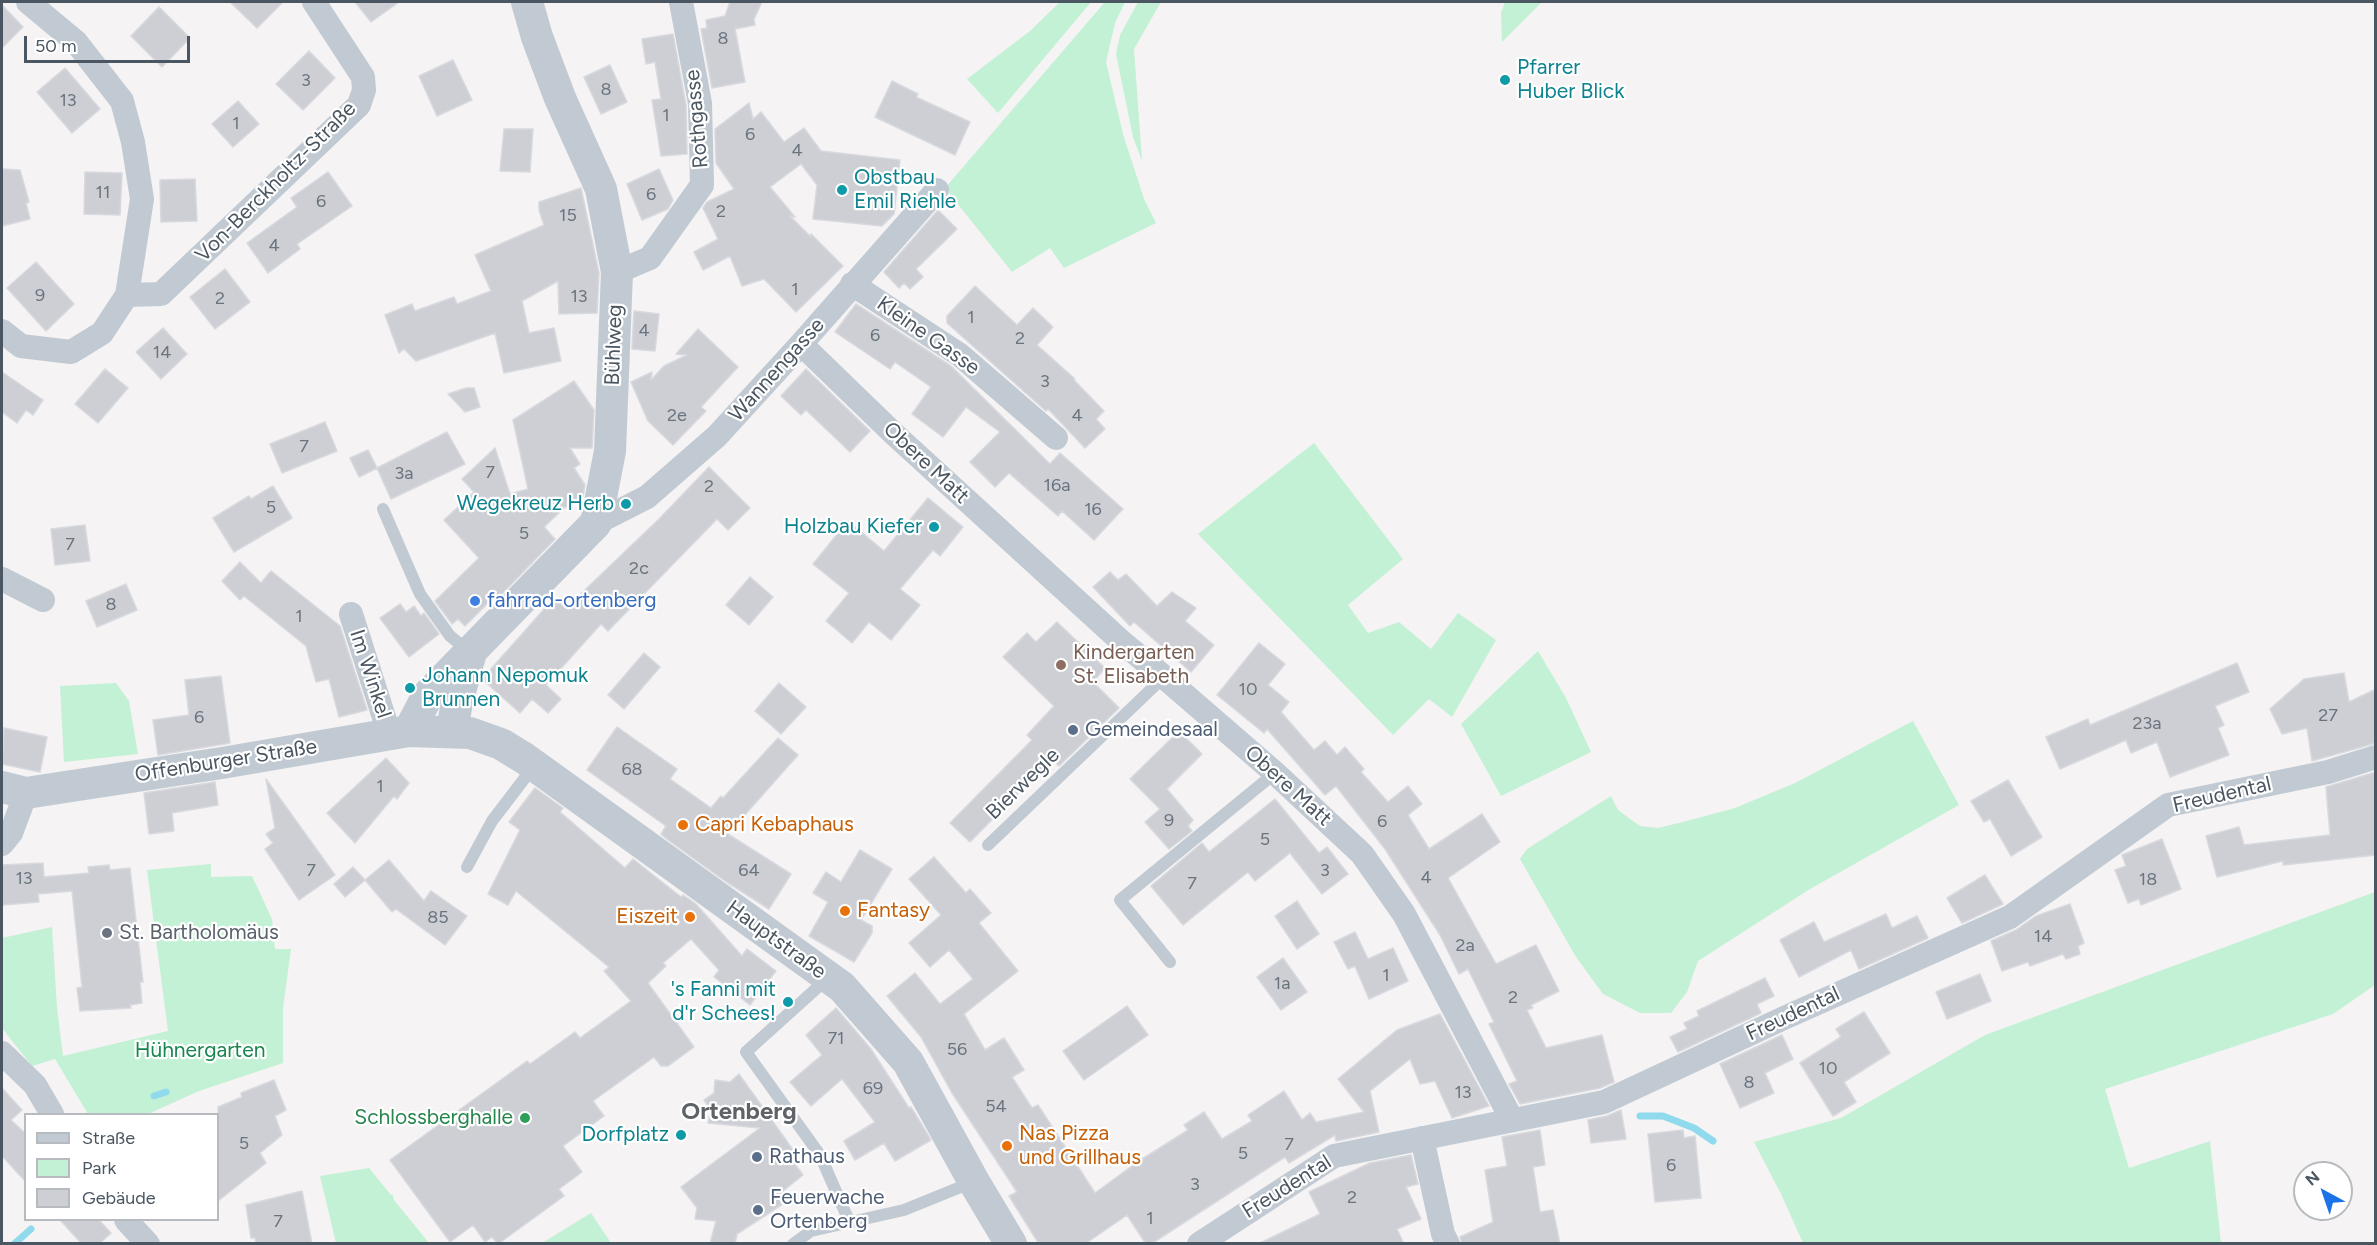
<!DOCTYPE html>
<meta charset="utf-8">
<style>
body{margin:0}
#map{position:relative;width:2377px;height:1245px;overflow:hidden;background:#f5f3f3;font-family:Figtree,sans-serif}
canvas{display:block}
.frame{position:absolute;inset:0;border:3px solid #4a5661;pointer-events:none}
.legend{position:absolute;left:24px;top:1113px;width:195px;height:108px;box-sizing:border-box;background:#fff;border:2px solid #b7bbc0;margin:0;padding:8px 10px;list-style:none;font-size:18px;color:#4a5661}
.legend li{display:flex;align-items:center;gap:12px;height:30px}
.legend b{width:30px;border:2px solid #b7bbc0}
.north{position:absolute;left:2293px;top:1161px;width:60px;height:60px;box-sizing:border-box;background:#fff;border:2px solid #b7bbc0;border-radius:50%;rotate:320deg;font-size:16px;font-weight:700;line-height:24px;text-align:center;color:#4a5661}
.north::after{content:'';display:block;margin:auto;width:21px;height:27px;background:#1a73e8;clip-path:polygon(50% 0,100% 100%,50% 72%,0 100%)}
.scale{position:absolute;left:24px;top:36px;width:166px;height:27px;box-sizing:border-box;border:3px solid #4a5661;border-top:0;padding-left:8px;font-size:18px;line-height:21px;white-space:nowrap;color:#4a5661;-webkit-text-stroke:4px #fff;paint-order:stroke}
</style>
<div id="map">
<canvas width="2377" height="1245"></canvas>
<div class="frame"></div>
<ul class="legend">
<li><b style="height:8px;background:#c1cad2"></b>Straße</li>
<li><b style="height:16px;background:#c3f1d5"></b>Park</li>
<li><b style="height:16px;background:#cdcfd5"></b>Gebäude</li>
</ul>
<div class="north">N</div>
<div class="scale">50 m</div>
</div>
<script>
const ctx = document.querySelector('canvas').getContext('2d');
ctx.lineJoin = 'round';
function fill(path, color) {
  ctx.fillStyle = color;
  ctx.fill(path, 'evenodd');
}
function shape(rows) {
  const path = new Path2D();
  for (const r of rows) {
    path.moveTo(r[0], r[1]);
    for (let i = 2; i < r.length; i += 2) path.lineTo(r[i], r[i + 1]);
  }
  return path;
}
function trace(path, color, width, dash) {
  ctx.strokeStyle = color;
  ctx.lineWidth = width;
  ctx.lineCap = dash ? 'butt' : 'round';
  ctx.setLineDash(dash || []);
  ctx.stroke(path);
}
function drawText(font, color, halo, rows, align = 'center') {
  ctx.font = font + ' Figtree,sans-serif';
  ctx.lineWidth = 4.5;
  ctx.setLineDash([]);
  ctx.textBaseline = 'middle';
  ctx.strokeStyle = halo;
  ctx.fillStyle = color;
  for (const [text, x, y, turn = 0] of rows) {
    ctx.save();
    ctx.translate(x, y);
    ctx.rotate((+turn || 0) * Math.PI / 180);
    ctx.textAlign = isNaN(turn) ? turn : align;
    if (halo) ctx.strokeText(text, 0, 0);
    ctx.fillText(text, 0, 0);
    ctx.restore();
  }
}
fill(shape([
 [1060,2,1091,2,998,113,967,79,1030,31],
 [1105,2,1125,2,1115,23,1106,62,1123,134,1144,199,1156,223,1064,268,1050,248,1012,272,945,188],
 [1138,2,1161,2,1134,49,1142,161,1133,137,1116,54,1120,35],
 [1505,2,1542,2,1502,42,1501,13],
 [1314,443,1403,559,1348,605,1368,633,1399,622,1431,649,1458,613,1496,640,1452,717,1429,699,1393,735,1198,534],
 [1538,651,1566,698,1591,752,1501,796,1461,724],
 [116,683,129,701,138,754,64,762,60,686],
 [1913,721,1959,805,1810,889,1698,961,1687,992,1671,1013,1640,1013,1603,994,1576,957,1520,859,1527,849,1611,796,1618,810,1640,826,1658,828,1683,822,1735,808,1795,783],
 [211,864,211,877,252,876,272,919,275,949,291,949,283,1008,283,1063,199,1091,148,1114,88,1114,55,1059,32,1066,2,1028,2,938,52,927,57,1008,63,1056,168,1031,147,870],
 [2375,892,2375,985,2333,1014,2105,1089,2129,1168,2210,1141,2221,1243,1803,1243,1781,1194,1754,1142,1841,1118,1985,1035],
 [369,1168,391,1195,393,1195,394,1200,429,1243,336,1243,320,1176],
 [591,1213,611,1243,542,1243]
]), '#c3f1d5');
trace(shape([
 [154,1096,166,1092],
 [1640,1116,1663,1116,1694,1128,1713,1141],
 [14,1244,31,1229]
]), '#90daee', 7);
const building = shape([
 [230,2,283,2,257,28,230,2],
 [355,2,399,2,371,22,355,2],
 [730,2,762,2,754,19,755,25,735,29,745,82,712,88,701,29,707,28,706,20,725,16,730,2],
 [2,5,23,27,2,48,2,5],
 [159,7,190,38,162,67,131,36,159,7],
 [673,34,686,105,687,154,661,156,652,100,661,99,655,62,646,64,642,39,673,34],
 [309,51,335,78,303,110,276,84,309,51],
 [453,60,472,100,437,116,419,76,453,60],
 [610,65,627,102,601,114,584,77,610,65],
 [65,68,100,109,72,133,37,92,65,68],
 [892,81,918,94,916,97,970,122,955,155,875,117,892,81],
 [238,101,259,124,233,147,212,124,238,101],
 [749,103,753,119,761,112,784,142,804,128,821,151,900,160,894,214,882,226,813,219,817,185,801,164,770,187,795,217,790,216,811,237,811,234,843,266,796,312,764,279,742,286,730,256,703,270,694,252,718,239,703,208,707,202,734,189,716,163,715,129,749,103],
 [504,129,533,129,530,172,500,171,504,129],
 [2,169,20,170,29,202,26,203,30,219,2,226,2,169],
 [659,169,673,200,668,209,642,220,627,184,659,169],
 [85,172,122,173,120,215,84,214,85,172],
 [328,172,352,206,297,244,300,249,268,273,247,243,297,207,291,198,328,172],
 [195,179,197,221,161,222,160,180,195,179],
 [581,188,599,273,597,313,559,314,558,281,522,301,529,333,554,328,561,361,504,373,495,333,416,361,404,349,399,353,385,315,412,304,415,311,454,297,457,304,491,291,475,255,544,225,539,210,539,202,581,188],
 [938,210,957,229,916,269,923,277,910,289,904,283,899,288,884,272,938,210],
 [36,262,74,304,46,331,7,288,36,262],
 [225,269,250,302,215,329,190,297,225,269],
 [975,286,1017,325,1033,308,1053,327,1037,345,1075,379,1074,380,1104,411,1096,419,1105,429,1085,448,1048,409,1046,411,947,323,947,316,975,286],
 [856,304,951,366,1050,464,1060,453,1123,509,1094,540,1062,511,1058,516,1009,473,995,487,970,462,1000,432,966,407,943,437,912,414,931,387,895,362,890,369,835,332,856,304],
 [634,311,659,314,655,351,632,349,634,311],
 [163,328,187,354,161,379,136,352,163,328],
 [698,329,738,367,701,407,706,411,673,445,648,421,631,382,652,372,651,380,664,366,687,355,676,354,698,329],
 [105,369,128,388,98,423,75,404,105,369],
 [806,369,870,431,850,452,806,410,801,415,781,396,806,369],
 [2,372,43,400,33,415,26,410,17,423,2,412,2,372],
 [574,381,594,410,592,448,570,448,580,464,574,468,585,485,583,496,564,508,544,527,555,539,498,598,495,596,465,626,458,619,452,624,435,601,479,558,444,520,474,492,462,479,495,448,510,494,528,489,513,420,574,381],
 [466,388,474,388,480,407,465,412,448,394,466,388],
 [325,422,337,451,282,473,270,444,325,422],
 [447,432,465,464,391,499,377,468,447,432],
 [368,450,377,468,359,477,350,458,368,450],
 [709,467,750,508,728,530,717,519,608,631,601,624,546,685,561,699,548,713,532,699,520,713,482,679,554,598,566,608,659,519,709,467],
 [273,486,292,518,234,552,213,518,249,496,251,499,273,486],
 [928,498,963,527,940,556,933,550,900,589,920,605,891,640,869,622,852,643,826,621,849,593,813,564,848,521,884,551,928,498],
 [85,525,90,561,55,565,51,529,85,525],
 [240,562,261,583,271,571,340,626,367,710,339,717,329,679,316,682,306,646,244,596,240,600,222,581,240,562],
 [1110,572,1118,580,1126,574,1157,606,1172,592,1196,608,1185,621,1214,645,1191,672,1134,622,1130,626,1093,587,1110,572],
 [750,577,773,597,749,625,726,605,750,577],
 [126,584,137,610,97,627,86,601,126,584],
 [400,604,406,612,414,606,421,616,424,613,439,634,409,657,380,618,400,604],
 [1057,622,1105,668,1093,682,1119,708,1059,766,1052,759,970,842,950,823,1032,740,1027,735,1054,706,1003,657,1027,633,1036,642,1057,622],
 [1259,643,1285,664,1268,685,1289,702,1281,712,1314,750,1325,741,1337,755,1345,747,1364,769,1361,772,1388,802,1408,786,1422,804,1408,815,1429,849,1482,814,1500,842,1448,878,1496,964,1536,945,1559,991,1531,1005,1533,1008,1527,1010,1546,1048,1602,1035,1614,1082,1600,1088,1520,1104,1509,1084,1517,1081,1489,1024,1494,1022,1468,969,1459,974,1440,935,1385,849,1336,786,1325,795,1267,729,1264,733,1217,695,1259,643],
 [644,653,660,667,624,709,608,695,644,653],
 [2237,663,2249,692,2215,706,2224,725,2218,728,2229,755,2170,777,2157,742,2131,753,2126,740,2060,769,2046,737,2088,719,2090,725,2237,663],
 [2344,673,2349,702,2376,689,2376,743,2312,761,2307,728,2282,734,2270,709,2304,679,2344,673],
 [221,676,230,743,158,755,153,720,189,715,185,680,221,676],
 [779,683,806,707,781,734,755,711,779,683],
 [617,727,677,769,670,779,711,808,721,796,723,798,778,738,798,755,728,834,791,874,769,909,725,881,668,840,661,834,666,826,587,770,617,727],
 [4,728,47,737,40,772,2,764,4,728],
 [1179,731,1202,754,1167,789,1193,820,1188,826,1192,831,1169,849,1145,822,1160,809,1130,779,1179,731],
 [386,758,409,783,397,799,394,796,355,843,327,813,386,758],
 [2376,772,2376,855,2283,865,2283,861,2217,877,2206,836,2239,827,2244,845,2330,835,2326,787,2376,772],
 [266,779,335,875,299,900,265,849,273,843,266,834,275,828,266,779],
 [2008,780,2042,837,2011,856,1990,819,1984,822,1971,801,2008,780],
 [215,782,218,805,172,813,174,831,149,834,144,793,215,782],
 [535,788,563,808,560,812,625,868,633,859,681,897,683,895,696,904,742,956,747,949,776,971,750,1005,714,977,719,970,691,939,663,963,666,966,648,983,694,1047,668,1066,661,1066,654,1057,593,1101,604,1116,563,1146,582,1172,559,1189,564,1196,498,1244,492,1237,485,1242,473,1225,450,1242,390,1160,527,1061,530,1064,575,1032,580,1038,631,1001,604,971,609,967,516,891,508,905,488,894,520,830,509,822,535,788],
 [1275,799,1319,853,1327,847,1348,874,1322,894,1290,853,1255,881,1248,872,1183,925,1151,886,1202,843,1209,852,1275,799],
 [2162,839,2181,889,2141,905,2139,899,2128,903,2115,870,2126,866,2122,855,2162,839],
 [860,850,892,869,861,920,872,926,872,933,854,962,809,936,828,902,813,893,826,872,841,882,860,850],
 [934,857,966,893,970,889,991,913,979,923,1018,971,964,1014,985,1050,1004,1038,1024,1070,1012,1077,1032,1108,1038,1105,1095,1193,1136,1163,1188,1130,1184,1125,1204,1112,1222,1139,1252,1121,1248,1115,1284,1091,1302,1120,1310,1113,1316,1122,1364,1112,1338,1079,1397,1030,1440,1014,1489,1106,1452,1118,1435,1081,1420,1084,1410,1059,1370,1091,1379,1132,1336,1141,1335,1135,1289,1163,1285,1157,1151,1244,1146,1244,1127,1215,1085,1244,1039,1244,1009,1196,1017,1192,952,1093,921,1037,887,996,915,973,940,1004,973,979,949,950,930,967,909,943,941,915,909,879,934,857],
 [389,860,424,901,431,891,467,916,445,945,396,909,392,912,365,880,389,860],
 [43,863,44,877,89,873,88,867,109,865,110,870,130,868,143,982,140,982,142,1003,130,1005,131,1008,80,1011,77,988,82,987,72,891,38,894,39,902,2,905,2,865,43,863],
 [353,867,365,880,345,897,334,884,353,867],
 [1985,875,2003,904,1962,923,1947,898,1985,875],
 [1297,901,1319,934,1297,949,1275,916,1297,901],
 [2070,904,2084,943,2078,946,2080,954,2066,959,2063,954,2030,966,2028,962,2002,971,1991,941,2016,930,2036,916,2070,904],
 [1886,914,1892,928,1917,916,1928,938,1859,969,1851,950,1799,977,1780,940,1814,922,1824,942,1886,914],
 [1355,932,1368,959,1393,948,1408,981,1369,999,1355,966,1348,969,1334,942,1355,932],
 [1283,958,1307,992,1281,1010,1257,977,1283,958],
 [1980,974,1991,1001,1947,1019,1936,992,1980,974],
 [1765,978,1774,996,1757,1004,1761,1013,1678,1052,1670,1037,1687,1029,1684,1023,1699,1016,1697,1011,1765,978],
 [1127,1006,1148,1035,1084,1080,1063,1051,1127,1006],
 [836,1008,871,1049,909,1108,911,1107,931,1140,895,1161,884,1143,855,1160,844,1141,875,1122,842,1079,811,1106,790,1082,822,1055,806,1035,836,1008],
 [1864,1012,1890,1053,1844,1082,1856,1102,1833,1116,1800,1063,1841,1037,1836,1029,1864,1012],
 [1782,1035,1793,1059,1765,1073,1774,1093,1740,1108,1720,1064,1782,1035],
 [739,1074,796,1154,791,1159,803,1175,783,1191,789,1200,737,1234,735,1244,710,1244,716,1221,695,1219,697,1208,681,1187,760,1128,708,1123,711,1110,704,1100,714,1093,715,1080,730,1082,739,1074],
 [274,1080,286,1110,275,1116,282,1135,260,1153,266,1163,218,1201,218,1107,242,1097,241,1093,274,1080],
 [2,1088,22,1110,11,1120,26,1134,26,1182,2,1156,2,1088],
 [1621,1110,1626,1139,1591,1143,1588,1120,1607,1116,1621,1110],
 [1540,1130,1545,1165,1533,1167,1540,1212,1553,1210,1560,1244,1462,1244,1460,1237,1493,1222,1485,1170,1507,1166,1502,1137,1540,1130],
 [1683,1130,1684,1138,1695,1136,1701,1198,1655,1202,1648,1134,1683,1130],
 [1411,1155,1418,1184,1406,1187,1421,1219,1397,1229,1404,1244,1258,1244,1320,1214,1309,1192,1370,1163,1411,1155],
 [302,1191,312,1244,256,1244,255,1238,251,1238,246,1205,302,1191],
 [60,1220,99,1220,111,1233,99,1244,82,1244,60,1220]
]);
fill(building, '#cdcfd5');
trace(building, '#d7d9de', 1.5);
trace(shape([
 [383,509,420,594,450,636,470,652],
 [988,845,1164,677],
 [467,867,492,821,534,766],
 [1170,962,1120,900,1275,773],
 [828,978,746,1052,820,1155,849,1221],
 [793,1244,811,1231,904,1210,973,1182]
]), '#c1cad2', 12);
trace(shape([
 [617,272,650,258,702,185,700,103,681,2],
 [852,284,960,355,1056,438],
 [127,295,161,294,359,105,364,90,363,77,314,2],
 [2,331,21,346,71,352,102,333,127,295,142,199,133,142,122,101,76,42,28,2],
 [801,344,894,434,1123,643,1164,677,1275,773,1362,854,1404,914,1512,1120],
 [596,523,647,497,717,436,801,344,937,190],
 [2,579,43,600],
 [351,614,389,733],
 [2,844,11,833,26,793],
 [2,1053,35,1085,52,1114],
 [1422,1138,1443,1234,1448,1244],
 [126,1220,148,1244],
 [1199,1244,1334,1156,1604,1102,1784,1018,2010,917,2168,805,2328,772,2376,757]
]), '#c1cad2', 24);
trace(shape([
 [409,731,428,695,596,523,610,451,617,272,601,189,560,98,537,37,527,2],
 [452,731,457,702,470,656],
 [2,787,26,793,222,763,409,731,470,733,501,744,524,758,842,987,908,1062,974,1182,1011,1244]
]), '#c1cad2', 32);
for (const [x, y, r, color] of [
 [1505,80,6,"#0f9aa8"],
 [842,190,6,"#0f9aa8"],
 [626,504,6,"#0f9aa8"],
 [934,527,6,"#0f9aa8"],
 [475,601,6,"#3f7fe0"],
 [1061,665,6,"#8d6e63"],
 [410,688,6,"#0f9aa8"],
 [1073,730,6,"#5c6f8a"],
 [683,825,6,"#e8710a"],
 [845,911,6,"#e8710a"],
 [690,917,6,"#e8710a"],
 [107,933,6,"#6b7280"],
 [788,1002,6,"#0f9aa8"],
 [525,1118,6,"#2e9e5b"],
 [681,1135,6,"#0f9aa8"],
 [1007,1146,6,"#e8710a"],
 [757,1157,6,"#5c6f8a"],
 [758,1210,6,"#5c6f8a"]
]) {
  const dot = new Path2D();
  dot.arc(x, y, r, 0, 2 * Math.PI);
  ctx.fillStyle = color;
  ctx.fill(dot);
  trace(dot, '#fff', 2);
}
drawText('18px', '#6b747e', null, [
 ["8",723,39],
 ["3",306,81],
 ["8",606,90],
 ["13",68,101],
 ["1",666,116],
 ["1",236,124],
 ["6",750,135],
 ["4",797,151],
 ["11",103,193],
 ["6",651,195],
 ["6",321,202],
 ["2",721,212],
 ["15",568,216],
 ["4",274,246],
 ["1",795,290],
 ["9",40,296],
 ["13",579,297],
 ["2",220,299],
 ["1",971,318],
 ["4",644,331],
 ["6",875,336],
 ["2",1020,339],
 ["14",162,353],
 ["3",1045,382],
 ["2e",677,416],
 ["4",1077,416],
 ["7",304,447],
 ["7",490,473],
 ["3a",404,474],
 ["16a",1057,486],
 ["2",709,487],
 ["5",271,508],
 ["16",1093,510],
 ["5",524,534],
 ["7",70,545],
 ["2c",639,569],
 ["8",111,605],
 ["1",299,617],
 ["10",1248,690],
 ["27",2328,716],
 ["6",199,718],
 ["23a",2147,724],
 ["68",632,770],
 ["1",380,787],
 ["9",1169,821],
 ["6",1382,822],
 ["5",1265,840],
 ["7",311,871],
 ["64",749,871],
 ["3",1325,871],
 ["4",1426,878],
 ["13",24,879],
 ["18",2148,880],
 ["7",1192,884],
 ["85",438,918],
 ["14",2043,937],
 ["2a",1465,946],
 ["1",1386,976],
 ["1a",1282,984],
 ["2",1513,998],
 ["71",836,1039],
 ["56",957,1050],
 ["10",1828,1069],
 ["8",1749,1083],
 ["69",873,1089],
 ["13",1463,1093],
 ["54",996,1107],
 ["5",244,1144],
 ["7",1289,1145],
 ["5",1243,1154],
 ["6",1671,1166],
 ["3",1195,1185],
 ["2",1352,1198],
 ["1",1150,1219],
 ["7",278,1222]
]);
drawText('21px', '#0d838f', '#fff', [
 ["Pfarrer",1517,68,"left"],
 ["Huber Blick",1517,92,"left"],
 ["Obstbau",854,178,"left"],
 ["Emil Riehle",854,202,"left"],
 ["Wegekreuz Herb",614,504],
 ["Holzbau Kiefer",922,527],
 ["Johann Nepomuk",422,676,"left"],
 ["Brunnen",422,700,"left"],
 ["'s Fanni mit",776,990],
 ["d'r Schees!",776,1014],
 ["Dorfplatz",669,1135]
], 'right');
drawText('21px', '#4a5661', '#fff', [
 ["Rothgasse",697,119,-95],
 ["Von-Berckholtz-Straße",276,182,-45],
 ["Kleine Gasse",928,336,35],
 ["Bühlweg",614,345,-88],
 ["Wannengasse",777,370,-48],
 ["Obere Matt",926,463,43],
 ["Im Winkel",370,674,72],
 ["Offenburger Straße",226,761,-9],
 ["Bierwegle",1023,784,-44],
 ["Obere Matt",1288,786,42],
 ["Freudental",2222,795,-13],
 ["Hauptstraße",776,940,36],
 ["Freudental",1793,1014,-25],
 ["Freudental",1287,1187,-32]
]);
drawText('21px', '#366cbe', '#fff', [
 ["fahrrad-ortenberg",487,601]
], 'left');
drawText('21px', '#785e54', '#fff', [
 ["Kindergarten",1073,653],
 ["St. Elisabeth",1073,677]
], 'left');
drawText('21px', '#4e5e75', '#fff', [
 ["Gemeindesaal",1085,730],
 ["Rathaus",769,1157],
 ["Feuerwache",770,1198],
 ["Ortenberg",770,1222]
], 'left');
drawText('21px', '#c56008', '#fff', [
 ["Capri Kebaphaus",695,825],
 ["Fantasy",857,911],
 ["Eiszeit",678,917,"right"],
 ["Nas Pizza",1019,1134],
 ["und Grillhaus",1019,1158]
], 'left');
drawText('21px', '#5b616d', '#fff', [
 ["St. Bartholomäus",119,933]
], 'left');
drawText('21px', '#17864f', '#fff', [
 ["Hühnergarten",200,1051]
]);
drawText('21px', '#27864d', '#fff', [
 ["Schlossberghalle",513,1118]
], 'right');
drawText('bold 24px', '#5f6368', '#fff', [
 ["Ortenberg",739,1112]
]);
</script>
